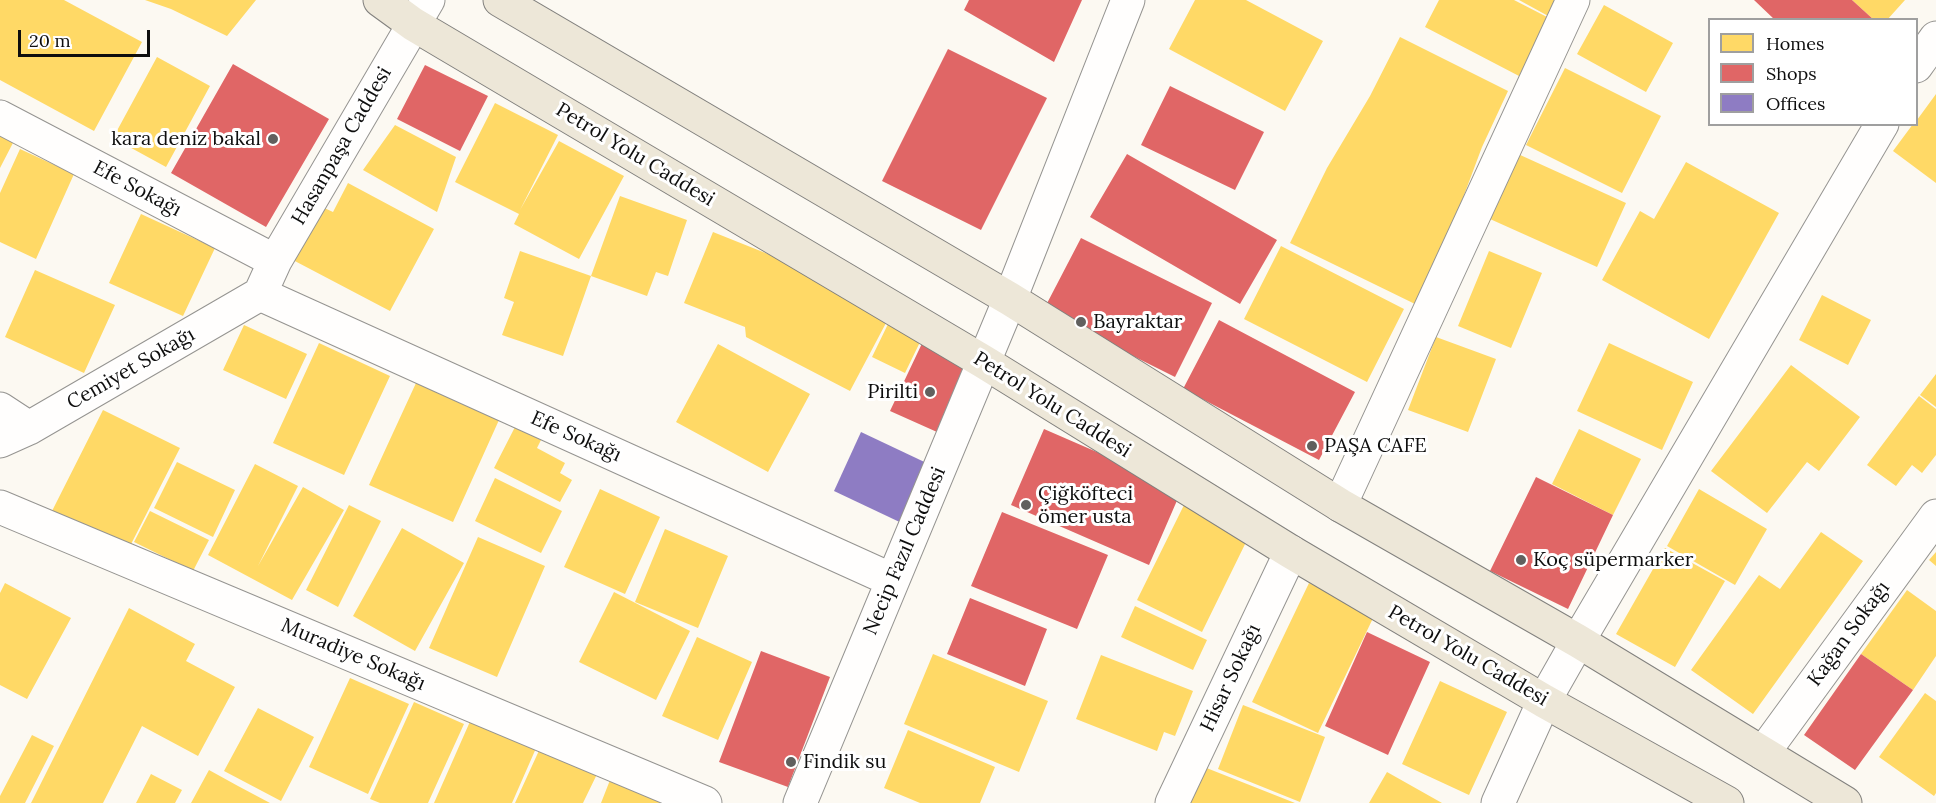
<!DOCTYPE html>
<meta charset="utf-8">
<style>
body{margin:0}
#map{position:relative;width:1936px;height:803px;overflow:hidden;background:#fcf9f2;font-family:Lora,serif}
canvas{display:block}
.legend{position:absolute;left:1708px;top:18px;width:210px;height:108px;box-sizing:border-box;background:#fff;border:2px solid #9f9f9f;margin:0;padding:8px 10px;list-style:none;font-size:18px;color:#0e0e0e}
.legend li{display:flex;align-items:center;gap:12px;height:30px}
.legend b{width:30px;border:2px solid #9f9f9f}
.scale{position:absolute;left:18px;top:30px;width:132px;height:27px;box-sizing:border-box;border:3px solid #0e0e0e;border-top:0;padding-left:8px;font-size:18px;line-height:21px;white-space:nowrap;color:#0e0e0e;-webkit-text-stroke:4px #fff;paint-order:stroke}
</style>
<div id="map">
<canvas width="1936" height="803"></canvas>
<ul class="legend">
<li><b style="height:16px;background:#ffd966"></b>Homes</li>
<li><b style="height:16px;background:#e06666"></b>Shops</li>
<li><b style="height:16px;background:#8e7cc3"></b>Offices</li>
</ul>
<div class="scale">20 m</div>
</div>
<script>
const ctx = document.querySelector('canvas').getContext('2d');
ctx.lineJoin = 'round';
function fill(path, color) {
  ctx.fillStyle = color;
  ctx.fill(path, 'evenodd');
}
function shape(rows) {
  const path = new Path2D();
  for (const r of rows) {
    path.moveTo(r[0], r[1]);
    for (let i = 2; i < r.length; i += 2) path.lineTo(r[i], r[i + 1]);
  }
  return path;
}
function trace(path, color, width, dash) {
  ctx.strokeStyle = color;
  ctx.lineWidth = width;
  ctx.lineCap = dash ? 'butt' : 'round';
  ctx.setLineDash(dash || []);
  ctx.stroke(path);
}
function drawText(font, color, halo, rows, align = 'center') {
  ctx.font = font + ' Lora,serif';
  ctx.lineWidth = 6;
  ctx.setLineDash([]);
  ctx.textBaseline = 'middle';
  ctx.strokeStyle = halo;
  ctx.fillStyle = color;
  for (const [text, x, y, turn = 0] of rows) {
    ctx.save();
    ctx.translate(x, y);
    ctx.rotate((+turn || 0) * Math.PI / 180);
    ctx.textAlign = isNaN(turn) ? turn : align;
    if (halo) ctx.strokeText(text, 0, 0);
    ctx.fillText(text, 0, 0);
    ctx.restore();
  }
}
fill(shape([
 [0,0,64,0,142,42,94,131,0,80],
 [145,0,256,0,227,36,171,9],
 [1195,0,1246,0,1323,41,1285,111,1169,49],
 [1439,0,1514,0,1549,18,1519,76,1425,27],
 [1519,0,1559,0,1550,17],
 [1852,0,1905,0,1887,20,1874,20],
 [1604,5,1673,43,1646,92,1577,54],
 [1400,37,1508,91,1482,147,1451,230,1415,304,1290,243,1327,168,1370,96],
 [157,57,210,86,166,167,113,138],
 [1565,68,1661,116,1622,193,1526,145],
 [1936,94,1936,183,1893,151,1913,124,1917,124,1917,120],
 [495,103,558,135,520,210,559,141,624,176,579,259,514,224,519,214,455,182],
 [395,125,456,157,437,212,363,170],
 [0,132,15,139,0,168],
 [20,149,74,174,36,259,0,242,0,193],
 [1518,154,1626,203,1597,267,1490,219],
 [1686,162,1779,213,1709,339,1602,280,1640,211,1654,219],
 [348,183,434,229,390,311,291,259,320,206,333,212],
 [620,196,687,220,668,276,656,272,647,296,591,276],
 [141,214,215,248,183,316,109,283],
 [713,232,773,256,886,323,850,391,746,337,745,327,684,303],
 [1281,246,1404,309,1367,382,1244,319],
 [520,251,591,276,563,356,502,335,514,302,504,298],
 [1489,251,1542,273,1511,348,1458,326],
 [35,270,115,305,84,373,5,337],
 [1822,295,1871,320,1848,365,1799,340],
 [888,324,921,340,905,373,872,357],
 [244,325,307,354,286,399,223,370],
 [1436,337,1496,359,1468,432,1408,410],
 [319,343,390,376,344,475,273,443],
 [1609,343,1693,382,1662,450,1577,411],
 [718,344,810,394,768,472,676,422],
 [1791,365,1860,417,1819,471,1807,462,1767,513,1711,471],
 [1936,374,1936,407,1920,395],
 [416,383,499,420,453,522,369,485],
 [1919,396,1936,409,1936,455,1922,473,1912,465,1896,486,1867,465],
 [103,410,180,448,126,554,50,515],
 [515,427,541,440,537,448,565,463,560,473,572,480,560,502,494,468],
 [1579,429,1641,459,1613,515,1552,484],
 [177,462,235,490,213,537,154,508],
 [255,464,298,486,258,566,303,487,344,510,292,600,208,555],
 [495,478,562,511,541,553,475,521],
 [600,489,660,517,625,594,564,567],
 [1699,489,1767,529,1735,585,1667,546],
 [349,505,381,521,338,607,306,590],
 [1184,505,1249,536,1202,632,1137,600],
 [150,511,209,540,193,571,134,542],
 [402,528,464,563,415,651,353,616],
 [665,529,728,556,698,628,635,602],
 [1821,532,1863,561,1753,714,1691,670,1759,575,1780,589],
 [478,537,545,566,497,677,429,648],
 [1665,548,1725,581,1675,667,1616,634],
 [1936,552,1936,566,1929,560],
 [5,583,71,618,27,699,0,685,0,593],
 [1309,583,1375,614,1318,733,1252,702],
 [1907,590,1936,611,1936,656,1913,690,1861,654],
 [614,592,690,631,656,700,579,662],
 [1135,606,1207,640,1193,670,1121,637],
 [129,608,195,644,186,661,235,687,198,756,142,726,103,803,31,803],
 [697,637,752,662,718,740,662,716],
 [933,654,1048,701,1019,772,904,724],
 [1101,655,1193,691,1175,736,1164,732,1157,751,1076,719],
 [350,678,409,704,368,794,309,767],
 [1440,681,1507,712,1469,795,1402,764],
 [1925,693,1936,701,1936,793,1934,796,1879,757],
 [414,702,464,724,428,803,380,803,370,799],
 [1243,705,1325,737,1300,802,1218,769],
 [258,708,314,737,281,801,224,771],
 [472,717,537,746,512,803,434,803],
 [908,730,995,767,980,803,920,803,884,788],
 [32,735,54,746,25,803,0,803,0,796],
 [542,744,599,770,583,803,515,803],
 [1204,767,1295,803,1189,803],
 [209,770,238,786,270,803,191,803],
 [1387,772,1442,803,1369,803],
 [151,774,182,790,175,803,136,803],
 [612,775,680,803,601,803]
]), '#ffd966');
fill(shape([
 [969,0,1082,0,1054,62,964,10],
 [1754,0,1852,0,1874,20,1775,20],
 [948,49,1047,98,981,230,882,181],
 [233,64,329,119,266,227,171,173],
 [425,65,488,96,460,151,397,119],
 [1170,86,1264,132,1235,190,1141,145],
 [1127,154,1277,240,1240,304,1090,217],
 [1081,238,1212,303,1175,377,1043,311],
 [1219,320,1355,392,1319,460,1183,389],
 [926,335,973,357,937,432,890,411],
 [1044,429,1182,489,1149,565,1011,505],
 [1536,477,1613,515,1568,609,1490,571],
 [1002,512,1108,555,1077,629,971,586],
 [970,598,1047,629,1025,686,947,654],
 [1367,632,1430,662,1388,755,1325,726],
 [761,651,830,677,788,787,719,762],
 [1861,654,1913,690,1855,770,1804,735]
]), '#e06666');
fill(shape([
 [861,432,935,467,908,526,834,491]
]), '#8e7cc3');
const minor = shape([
 [1916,66,1936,38],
 [0,117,275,261],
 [260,294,892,580],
 [260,294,275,261,428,0],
 [0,409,29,428],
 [0,441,29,428,260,294],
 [1340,505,1573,0],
 [0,507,705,803],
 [1763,753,1936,516],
 [800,803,1010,299,1128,0],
 [1172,803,1291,552],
 [1498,803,1544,701,1578,641,1882,124]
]);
const major = shape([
 [380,0,413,24,984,362,1291,552,1544,701,1727,803],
 [500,0,1010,299,1340,505,1578,641,1845,803]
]);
trace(minor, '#959491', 35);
trace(major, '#82817e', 35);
trace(minor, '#fffefd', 33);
trace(major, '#ede7d8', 33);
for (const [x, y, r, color] of [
 [273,139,6,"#61605e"],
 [1081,322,6,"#61605e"],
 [930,392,6,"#61605e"],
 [1312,446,6,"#61605e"],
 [1026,505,6,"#61605e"],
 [1521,560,6,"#61605e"],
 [791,762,6,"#61605e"]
]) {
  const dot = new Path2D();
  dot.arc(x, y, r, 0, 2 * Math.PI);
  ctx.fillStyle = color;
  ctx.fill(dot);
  trace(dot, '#fff', 2);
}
drawText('20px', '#0e0e0e', '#fff', [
 ["kara deniz bakal",261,139,"right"],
 ["Bayraktar",1093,322],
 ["Pirilti",918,392,"right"],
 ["PAŞA CAFE",1324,446],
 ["Çiğköfteci",1038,494],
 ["ömer usta",1038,517],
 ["Koç süpermarker",1533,560],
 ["Findik su",803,762]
], 'left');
drawText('20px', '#0e0e0e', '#fff', [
 ["Hasanpaşa Caddesi",342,146,-60],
 ["Petrol Yolu Caddesi",635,155,31],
 ["Efe Sokağı",137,189,28],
 ["Cemiyet Sokağı",131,369,-30],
 ["Petrol Yolu Caddesi",1052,405,32],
 ["Efe Sokağı",576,437,24],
 ["Necip Fazıl Caddesi",905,551,-67],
 ["Kağan Sokağı",1849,634,-54],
 ["Muradiye Sokağı",353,655,23],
 ["Petrol Yolu Caddesi",1468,656,30],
 ["Hisar Sokağı",1231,678,-65]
]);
</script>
